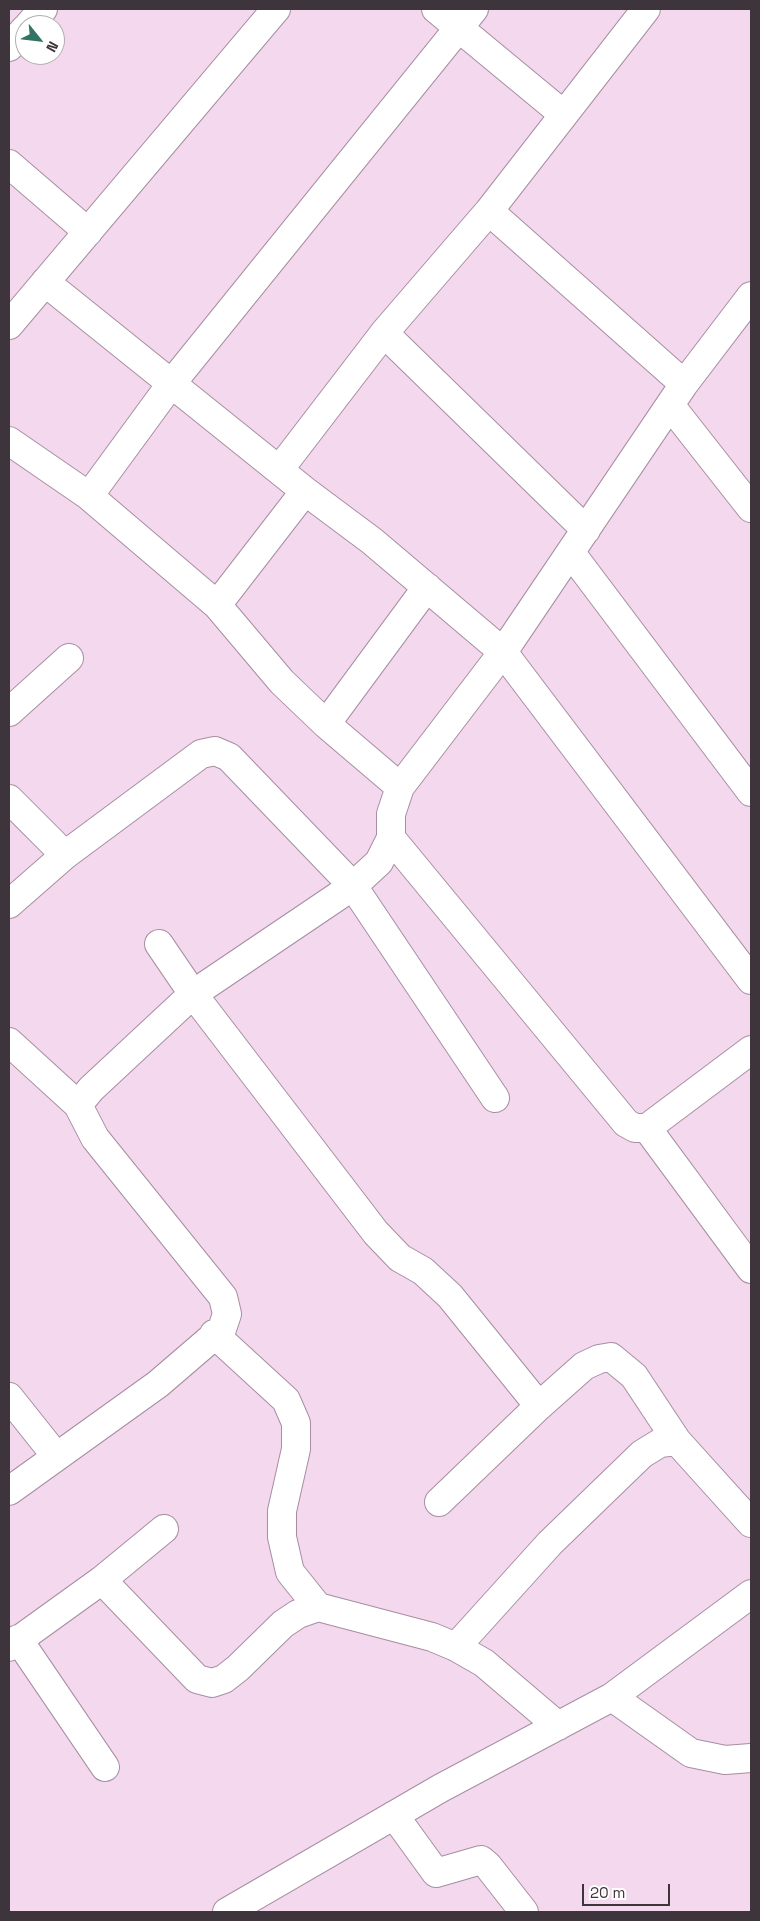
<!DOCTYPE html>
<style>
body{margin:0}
#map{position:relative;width:760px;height:1921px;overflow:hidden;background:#f3d8ee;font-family:"Space Grotesk",sans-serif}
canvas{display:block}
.frame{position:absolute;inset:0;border:10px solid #3e343c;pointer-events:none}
.north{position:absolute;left:15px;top:15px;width:50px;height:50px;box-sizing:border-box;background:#fff;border:1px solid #b2aeb1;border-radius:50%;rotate:119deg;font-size:14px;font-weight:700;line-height:20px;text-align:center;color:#3e343c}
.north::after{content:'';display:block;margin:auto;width:18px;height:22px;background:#327363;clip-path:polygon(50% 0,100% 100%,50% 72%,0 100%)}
.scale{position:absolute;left:582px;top:1884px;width:88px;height:22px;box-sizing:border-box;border:2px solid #3e343c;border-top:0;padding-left:6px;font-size:15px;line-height:18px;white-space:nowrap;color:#3e343c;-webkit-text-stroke:4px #fff;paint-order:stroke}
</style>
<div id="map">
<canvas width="760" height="1921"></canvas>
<div class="frame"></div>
<div class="north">N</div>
<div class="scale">20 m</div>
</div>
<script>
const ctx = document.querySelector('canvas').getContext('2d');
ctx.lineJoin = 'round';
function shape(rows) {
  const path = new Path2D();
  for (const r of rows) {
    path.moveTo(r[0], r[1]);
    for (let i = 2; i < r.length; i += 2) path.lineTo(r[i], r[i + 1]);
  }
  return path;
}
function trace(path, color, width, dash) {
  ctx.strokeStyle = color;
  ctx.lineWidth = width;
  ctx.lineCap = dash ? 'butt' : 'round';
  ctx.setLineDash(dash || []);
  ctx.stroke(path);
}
const minor = shape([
 [436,9,563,114],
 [29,25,43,9],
 [9,47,25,29],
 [9,164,88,232],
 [489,211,684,384],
 [45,282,305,491,372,541,503,652,751,980],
 [9,325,276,9],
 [384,333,586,530],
 [670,405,751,508],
 [9,441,89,496,217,605,282,682,326,724,400,787],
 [279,470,384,333,489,211,646,9],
 [89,496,171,384,474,9],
 [571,553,751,792],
 [217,605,305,491],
 [9,712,69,658],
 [326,724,427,587],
 [9,799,65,855,201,754,215,751,229,757,353,886,495,1098],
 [391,838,626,1123,635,1128,647,1128,751,1050],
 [9,904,65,855],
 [159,944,193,994,376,1233,400,1258,423,1271,450,1296,539,1406],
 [9,1042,78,1105],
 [647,1128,751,1269],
 [214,1334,286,1400,296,1423,296,1449,282,1511,282,1537,290,1572,318,1607],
 [9,1397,56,1456],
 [9,1491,158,1384,222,1329,227,1314,223,1297,95,1138,78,1105,91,1089,193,994,353,886,379,862,391,838,391,814,400,787,503,652,684,384,751,296],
 [439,1502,539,1406,584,1366,599,1359,611,1357,634,1376,677,1441],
 [102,1580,164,1529],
 [18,1639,105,1767],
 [9,1647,102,1580,197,1679,212,1683,224,1679,238,1668,283,1624,298,1614,318,1607,432,1637,456,1647,484,1663,558,1726],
 [456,1647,550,1543,642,1454,660,1443,677,1441,751,1523],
 [612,1697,691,1753,725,1760,751,1758],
 [394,1815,436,1873,481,1860,488,1866,524,1912],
 [227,1912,441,1788,612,1697,751,1594]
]);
trace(minor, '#a78ea2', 30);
trace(minor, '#fff', 28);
</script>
